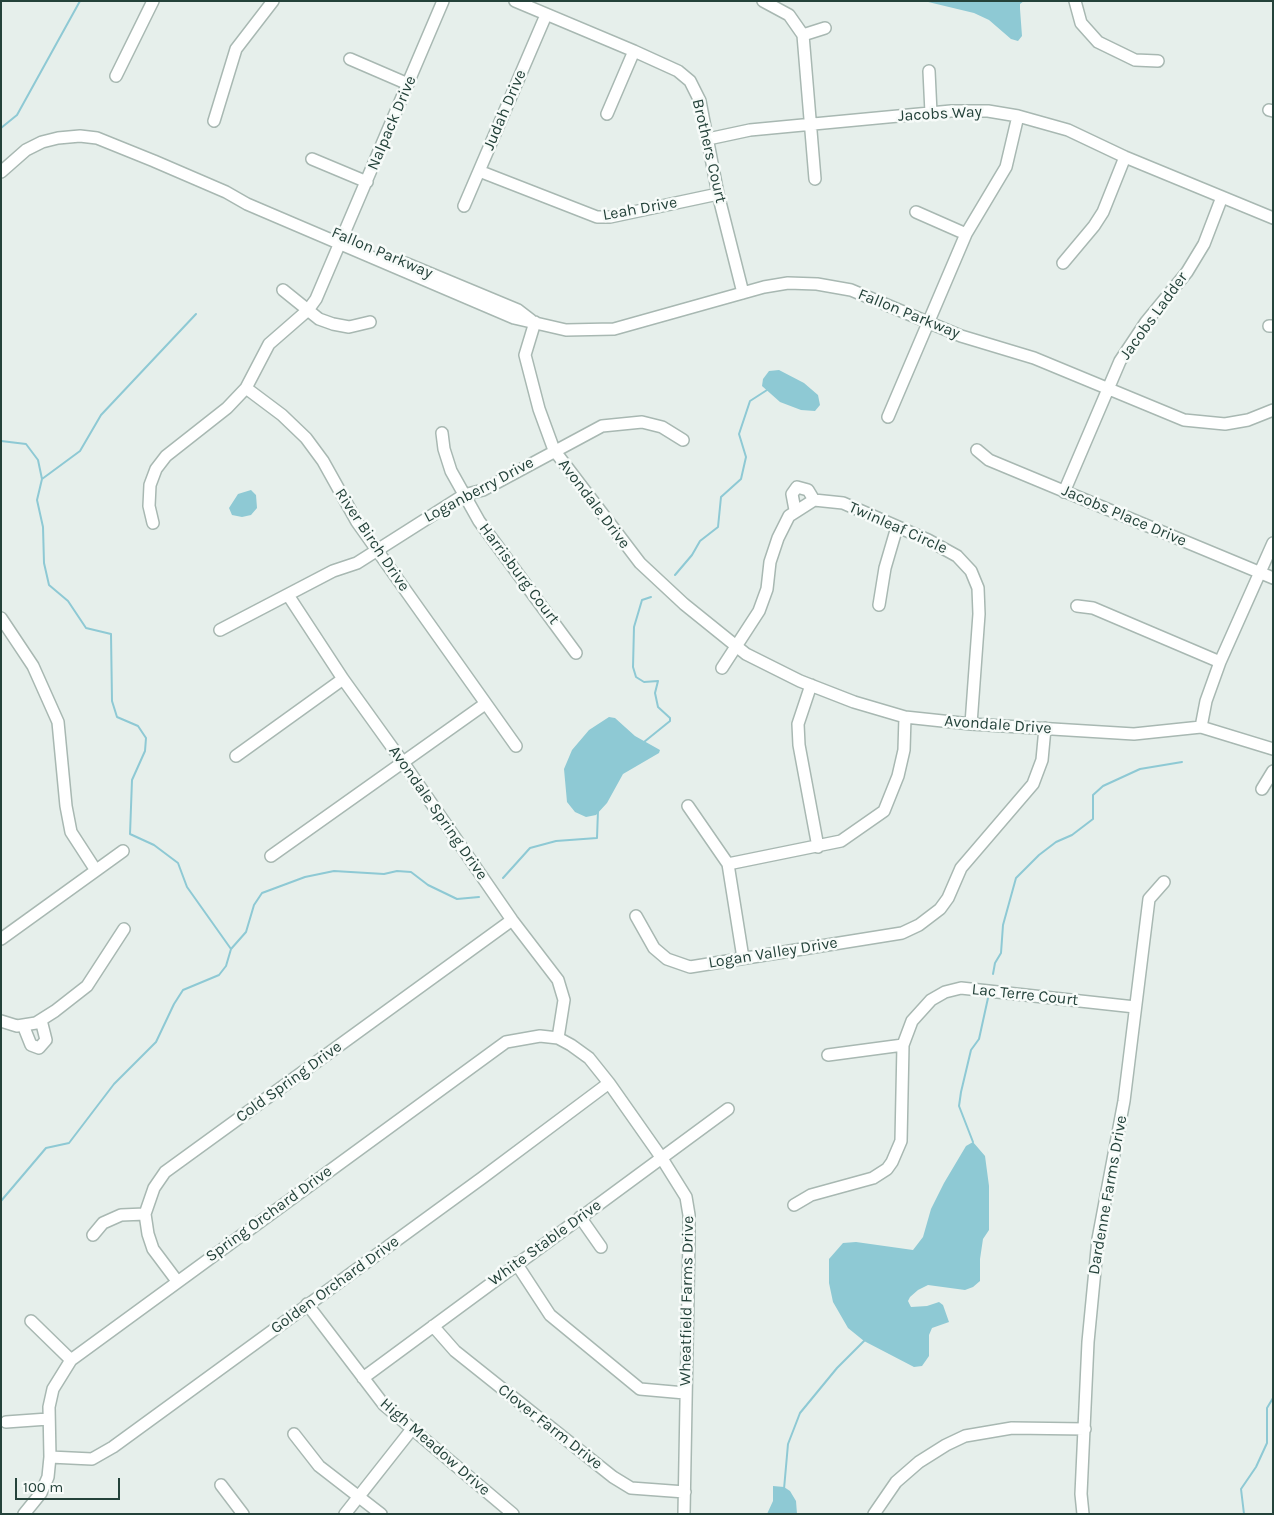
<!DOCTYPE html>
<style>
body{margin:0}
#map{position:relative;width:1274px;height:1515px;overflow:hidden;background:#e6efeb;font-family:Karla,sans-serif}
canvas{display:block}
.frame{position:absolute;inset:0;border:2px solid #24423a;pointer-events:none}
.scale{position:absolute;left:15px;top:1478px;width:105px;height:22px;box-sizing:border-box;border:2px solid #24423a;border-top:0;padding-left:6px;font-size:15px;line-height:18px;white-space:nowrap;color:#24423a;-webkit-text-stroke:4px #f7fbf9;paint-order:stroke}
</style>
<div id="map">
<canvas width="1274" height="1515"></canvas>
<div class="frame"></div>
<div class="scale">100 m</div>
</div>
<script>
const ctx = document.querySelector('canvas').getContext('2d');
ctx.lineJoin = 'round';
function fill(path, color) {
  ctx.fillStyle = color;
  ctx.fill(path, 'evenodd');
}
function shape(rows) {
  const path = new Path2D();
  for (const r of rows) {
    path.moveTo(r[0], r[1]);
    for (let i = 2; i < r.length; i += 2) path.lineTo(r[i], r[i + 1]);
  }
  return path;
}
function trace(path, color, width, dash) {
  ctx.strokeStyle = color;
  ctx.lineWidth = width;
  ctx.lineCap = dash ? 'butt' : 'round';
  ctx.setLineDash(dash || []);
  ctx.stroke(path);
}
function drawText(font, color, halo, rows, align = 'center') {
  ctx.font = font + ' Karla,sans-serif';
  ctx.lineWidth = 5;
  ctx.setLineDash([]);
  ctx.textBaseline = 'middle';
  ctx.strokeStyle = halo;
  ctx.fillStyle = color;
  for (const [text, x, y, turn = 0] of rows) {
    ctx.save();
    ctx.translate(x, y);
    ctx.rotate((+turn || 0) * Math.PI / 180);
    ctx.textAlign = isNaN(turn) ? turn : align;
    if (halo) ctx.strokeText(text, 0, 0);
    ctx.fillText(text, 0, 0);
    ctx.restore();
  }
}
fill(shape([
 [924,1,1024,1,1020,4,1020,9,1022,36,1018,41,1011,39,989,20,974,13],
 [779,370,804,383,818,395,820,405,815,411,801,410,780,402,762,386,763,379,769,371],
 [251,490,256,495,257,508,251,515,242,517,232,515,229,508,238,494],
 [609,717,615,718,635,736,660,750,659,753,623,774,607,803,596,815,586,817,575,812,567,802,564,769,572,750,589,730],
 [973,1142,985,1156,989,1186,989,1230,983,1239,980,1259,980,1281,973,1287,965,1290,928,1285,918,1290,910,1297,908,1301,911,1307,927,1306,939,1302,943,1305,949,1322,932,1328,929,1335,929,1356,922,1366,914,1367,864,1341,848,1328,833,1302,829,1283,829,1259,843,1243,856,1242,913,1250,923,1237,931,1209,944,1183,966,1146],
 [773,1486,784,1487,790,1491,796,1501,797,1514,767,1514,773,1501]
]), '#8ec9d4');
trace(shape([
 [1,128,17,115,80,1],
 [1,441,26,444,38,460,42,479,37,500,43,527,44,563,49,585,68,601,86,628,111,634,112,701,117,717,138,726,146,738,145,751,132,780,130,834,154,845,178,863,187,887,231,949],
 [42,479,80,451,101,415,196,314],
 [675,575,692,555,700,541,718,527,721,497,741,479,746,457,739,434,750,401,767,390],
 [644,742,670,721,670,718,658,707,655,693,658,681,644,682,636,677,633,667,634,627,642,600,651,597],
 [503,878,530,848,556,841,597,838,598,810],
 [993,974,995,963,1001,953,1003,925,1016,878,1039,855,1056,842,1072,835,1093,819,1093,795,1103,786,1140,769,1182,762],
 [973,1142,959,1106,961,1092,971,1050,979,1039,988,998],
 [1,1201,46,1148,69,1143,114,1084,156,1042,174,1004,183,990,219,975,226,966,231,949,246,932,254,905,262,893,305,877,334,871,384,874,397,871,411,872,428,885,457,899,479,897],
 [784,1489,788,1444,800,1413,837,1368,864,1341],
 [1244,1514,1241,1489,1256,1467,1267,1443,1267,1408,1273,1398]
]), '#8ec9d4', 2);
const minor = shape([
 [515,1,634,51,678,71,690,81,700,101,718,194,743,293],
 [763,1,789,15,803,35,815,179],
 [1075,1,1081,23,1098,42,1135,60,1158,61],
 [803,35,825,28],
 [350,59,408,84],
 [929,71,931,113],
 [116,76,153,1],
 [1269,110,1273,111],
 [607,114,634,51],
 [214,121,236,49,273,1],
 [708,139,750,130,951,111,988,111,1018,116,1068,130,1125,157,1273,218],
 [312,159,367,182],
 [479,171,597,217,610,217,718,194],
 [1,172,26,150,42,142,58,138,80,136,97,138,154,161,226,192,247,204,514,318,566,330,614,329,764,287,788,283,817,284,851,290,961,336,1034,358,1184,420,1225,424,1248,420,1273,410],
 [464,206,546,15],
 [916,212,966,234],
 [405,263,518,310,531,320],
 [1063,263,1094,226,1103,212,1125,157],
 [283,290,319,319,333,324,349,327,370,322],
 [535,322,525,355,539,409,554,450,640,563,684,604,746,654,800,681,854,702,905,717,971,724,1134,734,1201,727,1273,749],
 [1269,326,1273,326],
 [246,388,282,415,306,438,323,461,357,522,516,746],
 [888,417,966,234,1006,167,1018,116],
 [442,433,444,449,451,471,479,521,576,653],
 [977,450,989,460,1273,578],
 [1064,492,1120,361,1146,322,1187,272,1204,244,1222,197],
 [795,510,792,494,797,487,808,490,814,500],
 [153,523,149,506,150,485,156,469,166,456,227,408,246,388,269,344,308,310,316,299,443,1],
 [288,595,343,679,407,768,512,920,558,980,564,1000,558,1038],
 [879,605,885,568,897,527],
 [1077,606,1093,608,1220,662],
 [1,618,33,666,58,722,66,806,71,832,95,869],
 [220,630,333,571,357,563,464,495,483,490,602,426,642,422,662,427,683,440],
 [722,668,759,611,767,589,770,562,778,538,789,516,814,500,843,503,928,540,957,556,971,571,978,588,979,614,971,724],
 [811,685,798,724,799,745,818,847],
 [1201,727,1206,701,1220,662,1273,543],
 [236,756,343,679],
 [1262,789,1273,771],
 [688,806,728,864,743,958],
 [271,856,485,704],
 [728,864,841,841,884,811,898,776,904,750,905,717],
 [636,916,654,948,667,959,690,967,902,933,919,925,940,909,948,898,961,868,1033,784,1042,760,1045,728],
 [1,939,123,851],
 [1,1021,17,1026,36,1023,55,1011,87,986,124,929],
 [23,1025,31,1045,39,1048,46,1040,41,1020],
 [828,1055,903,1045],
 [794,1205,811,1195,873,1178,887,1169,892,1162,901,1141,903,1045,912,1021,931,1000,945,992,961,988,1135,1007],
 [580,1217,601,1247],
 [93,1235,103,1223,121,1215,145,1214],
 [516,1263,550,1315,640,1389,685,1393],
 [177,1281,153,1249,148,1234,145,1214,154,1188,165,1172,512,920],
 [307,1304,384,1405,513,1514],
 [31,1321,71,1360],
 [433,1326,455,1351,613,1477,631,1488,685,1492],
 [363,1378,728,1109],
 [6,1422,48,1419],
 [294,1434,319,1466,381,1514],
 [50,1457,92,1459,113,1447,482,1178,609,1083],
 [221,1485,243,1514],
 [24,1514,41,1493,48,1477,50,1457,49,1407,53,1389,71,1360,495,1050,506,1042,540,1036,558,1038,571,1045,589,1058,609,1083,661,1157,686,1197,689,1215,689,1238,684,1514],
 [345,1514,412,1429],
 [874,1514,896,1482,919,1462,946,1445,965,1436,1012,1428,1085,1429],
 [1083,1514,1081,1494,1088,1342,1098,1239,1124,1101,1149,899,1164,882]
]);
trace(minor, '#a8b8b2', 14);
trace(minor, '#fff', 11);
drawText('16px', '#24423a', '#f7fbf9', [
 ["Judah Drive",505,110,-67],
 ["Jacobs Way",940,114,-3],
 ["Nalpack Drive",392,123,-67],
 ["Brothers Court",709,151,77],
 ["Leah Drive",640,209,-10],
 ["Fallon Parkway",382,253,23],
 ["Fallon Parkway",909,314,22],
 ["Jacobs Ladder",1154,316,-54],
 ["Loganberry Drive",479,490,-28],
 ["Avondale Drive",594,504,53],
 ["Jacobs Place Drive",1124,516,23],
 ["Twinleaf Circle",898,528,24],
 ["River Birch Drive",372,540,56],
 ["Harrisburg Court",519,574,53],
 ["Avondale Drive",998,725,4],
 ["Avondale Spring Drive",438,813,55],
 ["Logan Valley Drive",773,953,-9],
 ["Lac Terre Court",1025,995,6],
 ["Cold Spring Drive",289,1082,-36],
 ["Dardenne Farms Drive",1108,1195,-80],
 ["Spring Orchard Drive",269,1214,-36],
 ["White Stable Drive",545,1243,-36],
 ["Golden Orchard Drive",335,1285,-36],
 ["Wheatfield Farms Drive",687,1301,-89],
 ["Clover Farm Drive",550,1427,38],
 ["High Meadow Drive",435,1447,41]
]);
</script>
